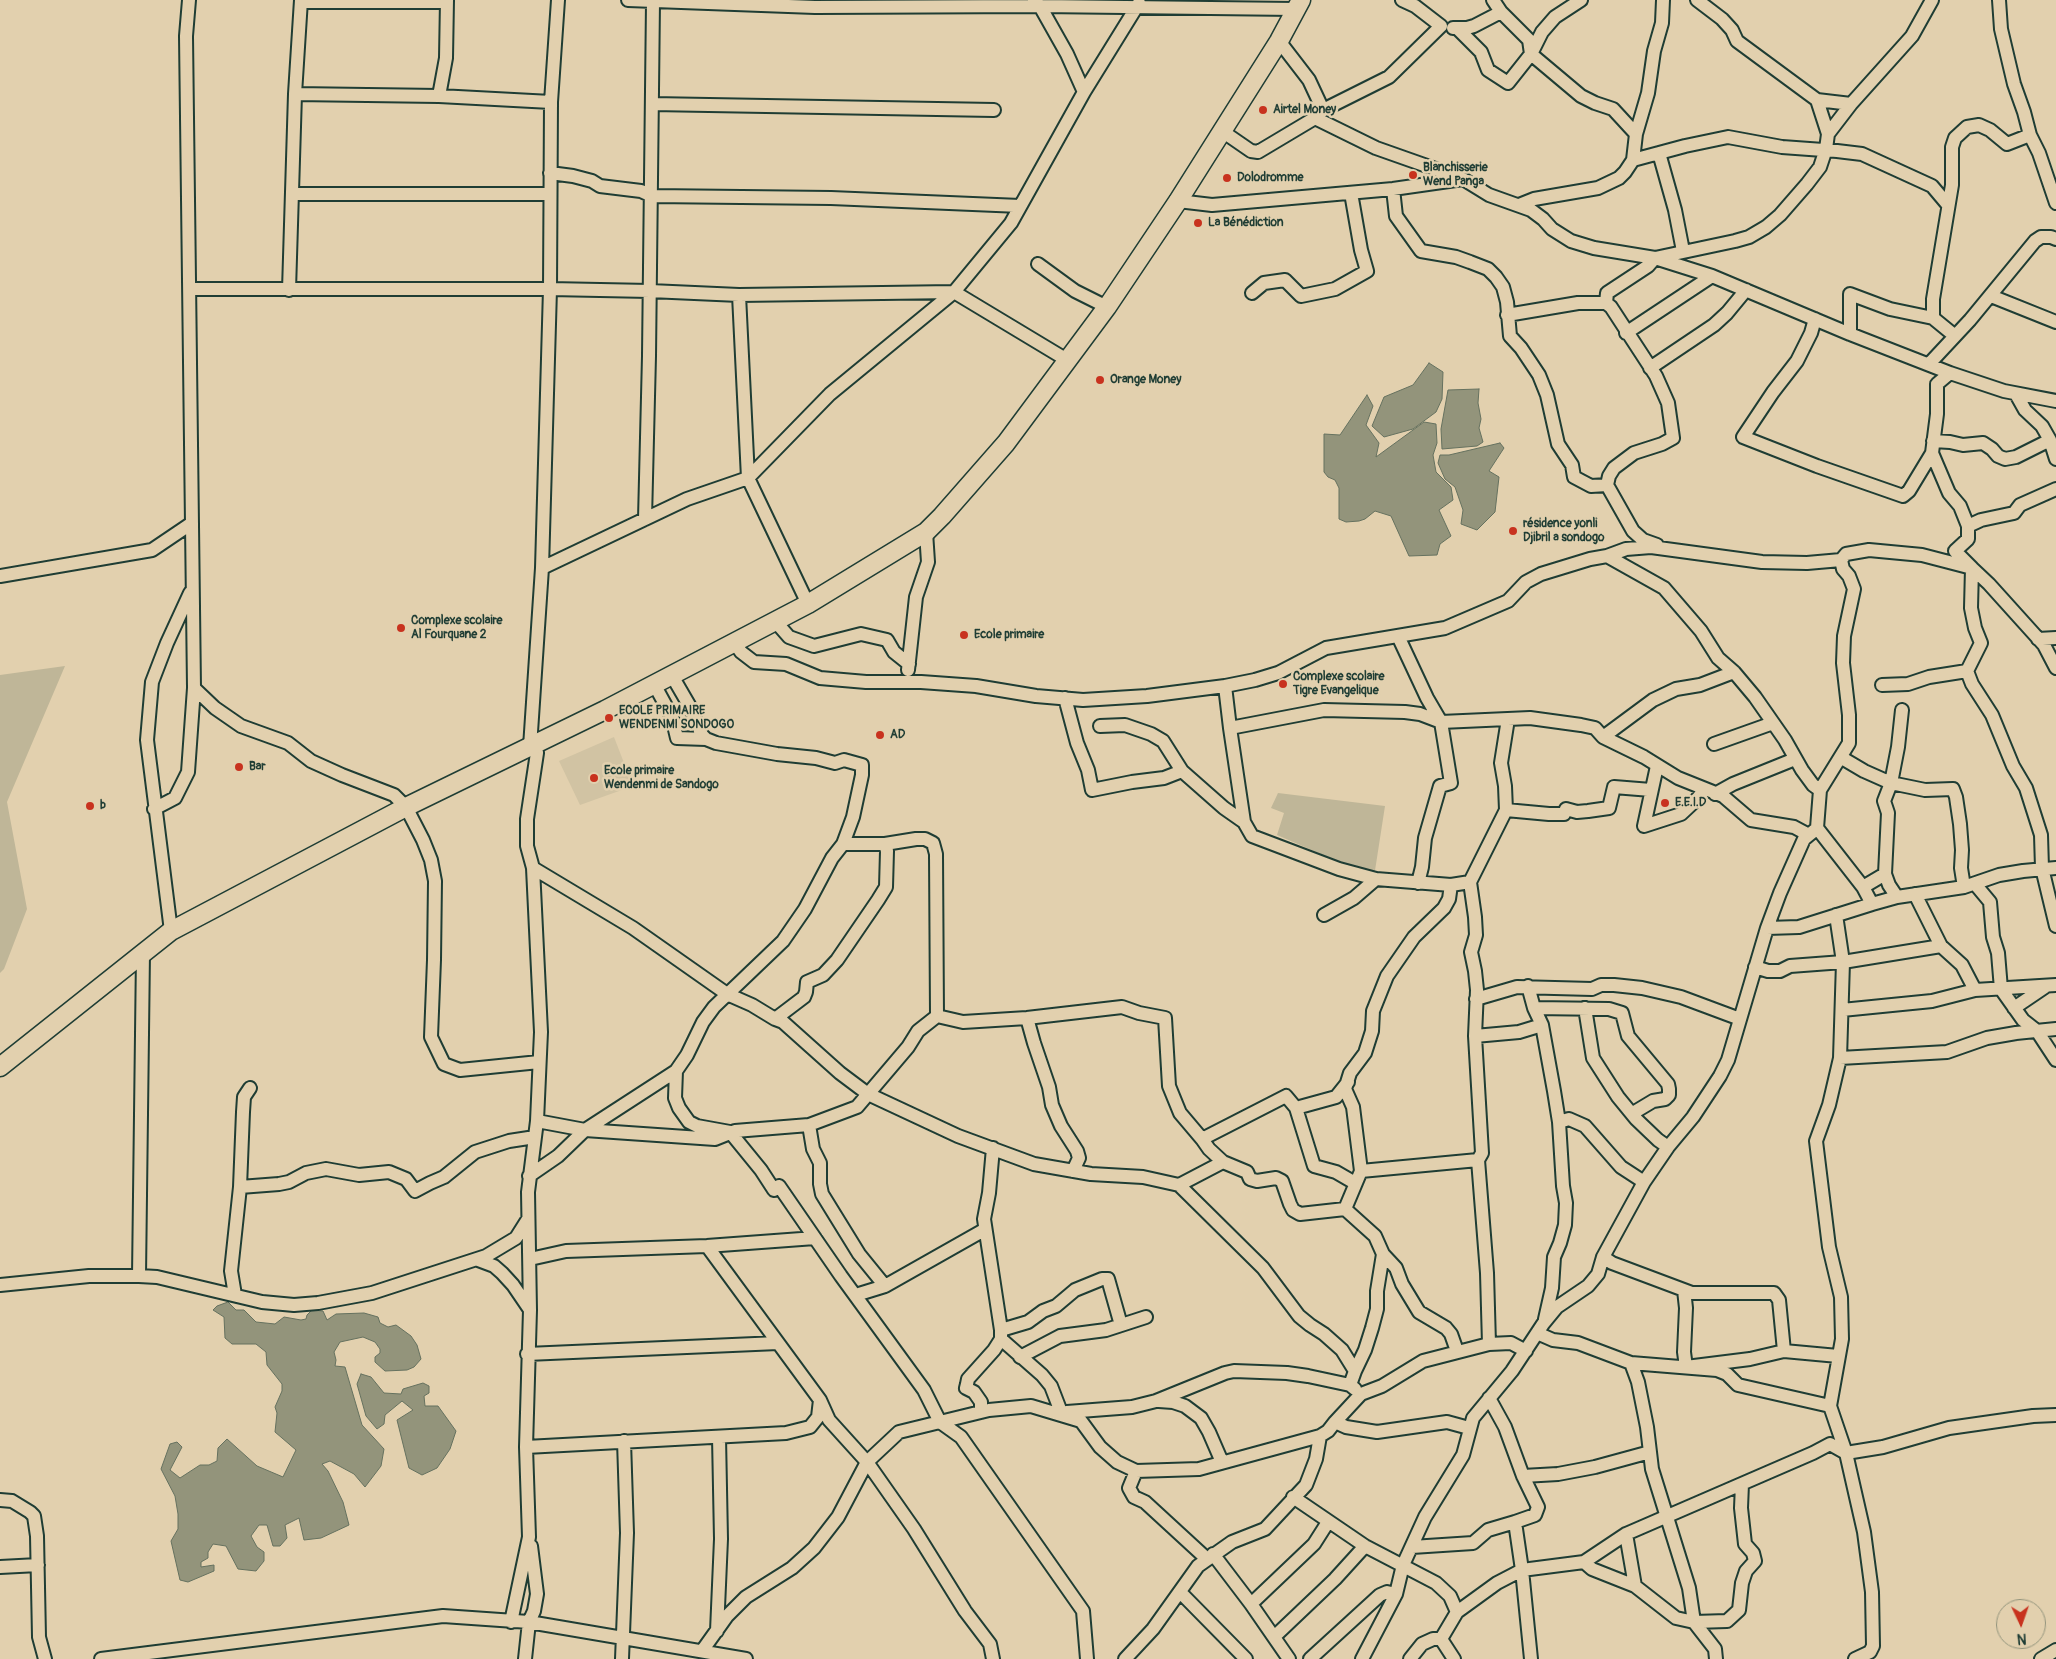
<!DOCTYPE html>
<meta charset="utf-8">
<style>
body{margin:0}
#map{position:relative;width:2056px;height:1659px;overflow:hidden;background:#e2d0ae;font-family:Pangolin,sans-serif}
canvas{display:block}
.north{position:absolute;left:1996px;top:1599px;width:50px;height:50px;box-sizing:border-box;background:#e2d0ae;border:1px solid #94957d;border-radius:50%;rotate:177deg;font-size:14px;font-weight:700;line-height:20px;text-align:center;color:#1f3d34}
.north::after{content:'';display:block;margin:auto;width:18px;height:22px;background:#c8321e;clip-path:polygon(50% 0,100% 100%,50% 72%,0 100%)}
</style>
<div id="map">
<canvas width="2056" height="1659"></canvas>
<div class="north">N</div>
</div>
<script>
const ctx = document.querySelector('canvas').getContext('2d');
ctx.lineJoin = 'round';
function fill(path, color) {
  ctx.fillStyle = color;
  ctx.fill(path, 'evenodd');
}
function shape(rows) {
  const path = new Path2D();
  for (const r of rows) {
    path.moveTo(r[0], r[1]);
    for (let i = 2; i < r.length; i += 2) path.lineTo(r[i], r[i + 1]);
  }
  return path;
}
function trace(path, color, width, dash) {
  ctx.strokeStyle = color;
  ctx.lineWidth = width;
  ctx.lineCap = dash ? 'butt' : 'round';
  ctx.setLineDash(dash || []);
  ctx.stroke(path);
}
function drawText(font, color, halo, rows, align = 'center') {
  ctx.font = font + ' Pangolin,sans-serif';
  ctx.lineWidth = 5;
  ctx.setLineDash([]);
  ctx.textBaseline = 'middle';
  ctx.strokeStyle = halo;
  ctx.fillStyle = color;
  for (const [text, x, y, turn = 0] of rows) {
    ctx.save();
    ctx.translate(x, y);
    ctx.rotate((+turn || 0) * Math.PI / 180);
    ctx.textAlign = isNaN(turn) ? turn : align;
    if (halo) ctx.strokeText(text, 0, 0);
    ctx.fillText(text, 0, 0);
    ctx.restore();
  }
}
fill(shape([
 [614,737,633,786,580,805,559,761]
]), '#d1c3a3');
fill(shape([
 [65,666,7,802,27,909,4,969,0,973,0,675],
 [1278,793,1385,806,1374,877,1277,835,1284,813,1271,808]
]), '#bfb698');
const water = shape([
 [1429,363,1443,372,1442,399,1436,412,1413,429,1384,437,1372,426,1384,397,1413,385,1429,363],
 [1479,389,1478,403,1481,419,1479,428,1483,442,1477,446,1442,449,1441,429,1448,390,1479,389],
 [1367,395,1373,406,1366,425,1379,443,1376,457,1424,422,1436,424,1437,443,1433,455,1436,472,1451,487,1453,500,1439,510,1451,536,1440,544,1437,555,1409,556,1391,516,1375,511,1365,519,1359,521,1346,522,1339,519,1339,488,1335,480,1328,477,1324,472,1324,434,1340,435,1367,395],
 [1500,443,1504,448,1489,471,1499,477,1495,512,1477,530,1461,524,1463,510,1455,487,1445,479,1438,463,1440,455,1449,455,1500,443],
 [228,1302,236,1310,244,1310,256,1322,275,1324,284,1317,301,1320,306,1319,307,1315,312,1310,323,1311,327,1320,336,1314,364,1313,378,1317,380,1323,388,1327,396,1325,411,1336,417,1345,421,1359,414,1367,407,1370,385,1371,375,1362,375,1357,380,1353,380,1349,375,1342,363,1337,340,1342,334,1352,336,1360,335,1366,345,1367,362,1425,384,1449,381,1466,365,1487,354,1474,330,1461,322,1464,328,1471,343,1502,349,1525,321,1538,304,1540,299,1518,285,1525,287,1538,280,1546,273,1546,267,1525,259,1525,251,1536,257,1547,264,1552,264,1561,256,1571,238,1569,226,1546,213,1544,208,1552,208,1558,201,1562,201,1567,214,1565,214,1571,188,1582,180,1580,171,1541,178,1529,178,1514,175,1496,161,1469,170,1444,177,1442,182,1447,170,1470,180,1478,200,1465,209,1465,217,1461,218,1448,227,1439,257,1466,283,1477,296,1450,275,1432,277,1413,275,1407,282,1391,282,1384,267,1365,266,1352,256,1344,232,1344,225,1338,224,1317,213,1310,217,1306,228,1302],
 [361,1374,371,1377,384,1393,401,1394,403,1389,423,1383,429,1386,429,1393,424,1396,425,1406,438,1406,456,1431,450,1449,437,1468,422,1475,409,1468,397,1420,413,1410,402,1401,385,1415,384,1424,377,1429,366,1416,357,1384,361,1374]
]);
fill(water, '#93947b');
trace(water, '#65715f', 1);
const street = shape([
 [628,0,815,7,1040,6,1295,9],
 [1402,0,1415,6,1441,26,1389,77,1323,110,1315,118,1376,148,1461,178],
 [1493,0,1501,12,1529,40,1531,54,1581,96,1595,103,1613,109,1636,134],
 [1697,0,1722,19,1732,30,1737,41,1817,100,1828,134],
 [1999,0,2001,29,2014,84,2024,112,2030,135,2039,153,2056,203],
 [301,2,447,2],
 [1453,28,1467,28,1474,26,1501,12],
 [1458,29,1481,52,1488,70,1508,83,1531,54,1542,32,1555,17,1581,0],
 [1279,41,1309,80,1323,110],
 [1084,92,1139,3],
 [295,94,439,96,551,102],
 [439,96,446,58,447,0],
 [1817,100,1851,104,1912,36,1932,0],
 [652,104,994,110],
 [1222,131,1251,151,1258,152,1315,118],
 [1659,153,1675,210,1683,251],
 [1633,160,1685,146,1728,137,1782,147,1837,151,1862,154,1932,186,1948,205],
 [550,173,573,176,592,181,600,186,641,191,652,196,831,198,1020,206],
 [1393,189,1396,216,1421,251,1456,257,1470,262,1488,269,1496,277,1503,287,1507,302,1510,336,1521,348,1539,375,1547,395,1558,444,1572,465,1574,477,1591,486,1607,485,1633,531,1643,540,1657,545],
 [292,194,549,194],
 [1178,201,1212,205,1393,189,1463,179,1489,195,1531,210,1543,219,1552,229,1571,241,1594,248,1655,258,1712,276,1850,334,1950,373,2004,391,2056,401],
 [1519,205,1534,199,1598,188,1619,178,1625,172,1633,160,1636,134,1648,93,1654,51,1662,23,1663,0],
 [1038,264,1075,291,1107,307],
 [190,289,550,289,650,291,739,295,954,292,1067,360],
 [289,290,295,94,301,0],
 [1252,293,1264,283,1285,280,1301,296,1335,289,1367,271,1361,250,1351,193],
 [739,295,748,478,830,394,954,292,1011,223,1084,92,1067,54,1040,6,1034,0],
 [1991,296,2056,322],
 [1606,303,1607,293,1648,266,1655,258,1735,241,1749,237,1766,227,1780,215,1807,184,1820,167,1826,149,1828,134,1851,104],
 [1507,315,1578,303,1606,303,1611,307,1656,376,1668,403,1673,438,1662,444,1634,453,1614,468,1609,476,1607,485],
 [1933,318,1933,299,1952,185,1952,147,1955,138,1967,127,1979,125,1990,130,2007,144,2030,135],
 [1815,319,1811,333,1797,361,1773,392,1743,437,1817,466,1903,496,1909,491,1932,453,1937,414,1937,384,1950,373],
 [1626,333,1712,276],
 [1850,334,1850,294,1890,309,1933,318,1955,336],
 [1929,364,1970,320,2035,241,2041,237,2051,237,2056,239],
 [1650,368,1714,325,1727,313,1746,290],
 [2016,394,2025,410,2042,426,2050,440,2056,459],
 [1933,441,1950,442,1963,445,1983,443,1992,449,1998,456,2005,459,2016,457,2050,440],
 [1932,453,1949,493,1960,506,1968,526,1968,539,1955,551,1972,568,1971,608,1975,628,1981,643,1967,671,1972,684,1992,715,2013,766,2026,788,2041,835,2042,868,2056,926],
 [645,519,649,356,653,2],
 [1968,526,1981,520,2014,513,2020,505,2056,489],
 [1607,556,1626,549,1651,547,1762,562,1807,563,1841,560,1846,554,1869,550,1922,555,1972,568,1989,584,2044,645,2056,668],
 [542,568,687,499,748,478,808,604],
 [0,576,152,550,192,523],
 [775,621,789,637,814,646,861,634,887,640,894,652,909,664],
 [1398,636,1427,698,1441,722,1451,783,1440,786,1425,838,1422,867,1418,883],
 [2038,639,2056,638],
 [734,642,741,652,754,662,786,664,820,678,866,682,921,682,976,686,1036,696,1083,700,1147,696,1225,686,1230,728,1324,710,1405,712,1420,714,1441,722,1530,718,1581,725,1595,728,1603,737,1644,757,1678,778,1723,796,1751,820,1794,827,1809,835],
 [908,670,916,597,928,562,926,532],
 [654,684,672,717,677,738,706,739],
 [1882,685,1908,684,1929,677,1967,671],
 [1225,686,1255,680,1278,673,1326,648,1445,628,1508,601,1526,582,1541,574,1590,559,1607,556,1664,588,1701,631,1718,658,1734,672,1755,697,1785,740,1802,770,1813,785,1820,790,1817,828,1863,887,1872,904,1799,927,1767,928,1728,1060,1720,1076,1693,1117,1668,1147,1644,1182,1603,1257,1598,1274,1588,1286,1557,1307,1543,1324,1512,1371,1473,1418,1463,1455,1425,1517,1403,1565,1396,1594,1362,1659],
 [194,688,215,708,241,726,288,743,311,761,342,775,394,795,406,807,423,840,431,860,435,881,434,960,431,1037,444,1064,460,1070,539,1062],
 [1065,698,1077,743,1088,770,1092,790,1132,782,1164,778,1182,771],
 [1100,726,1125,725,1151,734,1163,741,1182,771,1224,808,1244,822,1252,836,1339,869,1376,879,1451,885,1470,882],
 [1230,728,1244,822],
 [1603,737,1653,700,1676,689,1700,685,1734,672],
 [1714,744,1773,723],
 [1842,758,1864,771,1891,783,1925,790,1953,789,1956,797,1960,824,1962,850,1961,868,1964,887],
 [1657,766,1644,826,1681,814,1697,799,1705,789],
 [1820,790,1849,743,1849,715,1843,663,1844,636,1854,589,1849,576,1843,569,1841,560],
 [1715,794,1733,784,1795,759],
 [154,809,175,798,188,772,194,688,186,36,189,0],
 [1506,810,1549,814,1564,814,1566,809,1577,812,1588,811,1609,808,1614,787,1651,790],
 [843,844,885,844,916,839,925,839,933,843,936,854,937,1016],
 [533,868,633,928,727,994,752,1005,775,1019,783,1022,840,1073,868,1094,958,1136,1034,1164,1091,1174,1143,1177,1179,1185,1263,1268,1299,1316,1310,1325,1324,1334,1342,1350,1355,1371,1350,1385],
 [1975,884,1990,902,1993,937,1998,953,2001,989,2023,1020,2037,1031,2056,1060],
 [1451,885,1449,899,1444,908,1414,937,1387,976,1373,1011,1372,1031,1365,1053,1350,1073,1345,1089,1353,1107,1361,1171,1345,1209,1375,1236,1383,1254,1396,1268,1402,1284,1419,1312,1446,1328,1451,1334,1457,1351],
 [1863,887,1885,874],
 [1915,894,1941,946,1962,965,1975,990],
 [1897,897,1889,885,1885,874,1888,813,1884,801,1891,783,1898,747,1902,710],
 [1872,904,1897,897,1964,887,1999,875,2023,871,2056,868],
 [1324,915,1354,898,1376,879],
 [1836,915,1843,962,1941,946],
 [1767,928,1780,893,1804,839,1815,830],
 [171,931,147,740,152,682,167,643,190,593],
 [1755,967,1768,971,1780,971,1790,966,1843,962,1840,1058,1829,1105,1816,1141,1829,1247,1841,1297,1842,1339,1830,1406,1846,1453,1864,1532,1872,1592,1873,1646,1870,1652,1855,1659],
 [1528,986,1534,1008,1542,1025,1554,1091,1559,1122,1563,1186,1566,1203,1565,1225,1560,1243,1554,1257,1552,1288,1545,1319],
 [1476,999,1517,987,1592,989,1601,985,1614,985,1642,988,1681,997,1740,1019],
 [1534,1008,1609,1009,1622,1013,1628,1036,1668,1084,1669,1089,1669,1095,1665,1099,1653,1101,1633,1113],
 [1585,1008,1593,1058,1618,1097,1636,1119,1658,1140,1668,1147],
 [2014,1008,2045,987],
 [1842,1010,1932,1001,1975,990,2056,985],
 [1027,1018,1034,1043,1049,1087,1052,1105,1061,1126,1077,1151,1079,1158,1073,1171],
 [775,1019,804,997,806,992,807,982,823,975,837,960,878,900,886,887,887,851,885,844],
 [1475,1036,1519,1032,1542,1025],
 [1840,1058,1947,1052,1987,1038,2016,1033,2056,1029],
 [676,1071,675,1098,679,1108,689,1122,697,1126,730,1132,761,1170,774,1190,779,1186,841,1276,924,1390,940,1422,961,1437,1083,1611,1087,1659],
 [1296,1108,1314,1166,1336,1172,1355,1183],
 [537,1121,585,1130,715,1139,735,1131,809,1125,857,1107,908,1047,918,1031,937,1016,963,1022,1027,1018,1122,1007,1139,1013,1165,1018,1169,1086,1180,1113,1202,1139,1286,1096,1296,1108,1336,1097,1348,1082],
 [1559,1122,1569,1119,1585,1126,1621,1167,1644,1182],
 [809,1125,813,1149,820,1163,820,1184,822,1194,859,1254,885,1286,984,1230],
 [1202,1139,1209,1149,1223,1162,1247,1172,1250,1179,1257,1181,1276,1178,1282,1181,1290,1204,1293,1210,1300,1214,1345,1209],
 [1361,1171,1478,1160],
 [529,1176,558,1156,585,1130,676,1071,687,1055,703,1022,714,1007,783,941,805,909,832,858,843,844,853,817,862,775,862,765,844,760,835,763,816,758,777,754,716,743,706,739,702,735,689,705,671,674],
 [1179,1185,1223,1162],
 [240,1187,279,1184,289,1182,306,1173,326,1169,359,1175,389,1172,406,1179,415,1191,430,1183,444,1177,475,1152,509,1141,535,1137],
 [707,1246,820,1400,829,1420,867,1462,899,1432,989,1410,1031,1406,1081,1421,1100,1447,1117,1462,1136,1471,1199,1469,1320,1436,1328,1431,1335,1422,1361,1394,1382,1386,1423,1361,1489,1344,1511,1343,1526,1351],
 [1603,1257,1612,1263,1684,1290,1686,1308,1684,1352,1686,1367,1750,1359,1784,1351,1838,1356],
 [530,1259,566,1251,707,1246,815,1238],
 [478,1260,494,1266,502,1273,513,1285,530,1310],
 [139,1276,143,953],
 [0,1285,89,1276,139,1276,157,1277,262,1302,294,1305,318,1303,372,1293,486,1256,516,1238,528,1219],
 [1684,1290,1692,1293,1774,1293,1779,1300,1784,1351],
 [235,1295,231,1271,240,1187,243,1112,244,1097,250,1088],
 [856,1296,859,1294,885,1286],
 [1001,1330,1028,1322,1043,1311,1056,1306,1075,1290,1102,1279,1108,1279,1121,1325],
 [1537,1333,1553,1340,1578,1343,1631,1363,1717,1370,1727,1374,1738,1385,1830,1406],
 [1001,1339,1042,1375,1051,1386,1061,1412],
 [1489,1344,1487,1273,1478,1160,1482,1153,1475,1036,1477,990,1475,971,1471,952,1476,935,1475,917,1470,882,1506,810,1505,786,1501,763,1508,719],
 [527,1354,778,1343],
 [1020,1357,1060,1336,1106,1330,1146,1317],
 [1631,1363,1638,1382,1647,1427,1652,1469,1689,1588,1694,1622,1715,1649,1716,1659],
 [1355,1371,1365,1350,1372,1328,1377,1309,1377,1291,1383,1254],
 [1489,1398,1505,1427,1523,1476,1538,1507,1535,1515,1515,1522,1522,1570,1531,1659],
 [1159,1401,1173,1402,1185,1406,1201,1418,1209,1432,1222,1462],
 [981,1412,981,1402,974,1392,966,1388,967,1384,968,1379,994,1350,1001,1339,1001,1330,984,1219,989,1193,993,1148],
 [1067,1412,1132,1407,1156,1401,1225,1373,1234,1371,1287,1373,1308,1376,1350,1385,1355,1389],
 [1335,1422,1346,1427,1377,1432,1447,1422,1469,1428],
 [526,1447,786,1433,810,1427,818,1417,820,1400],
 [867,1462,914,1529,965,1611,990,1644,993,1659],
 [1136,1471,1129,1488,1134,1497,1145,1502,1207,1559],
 [1523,1476,1558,1474,1595,1467,1650,1452],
 [1293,1497,1365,1546,1436,1583,1450,1596,1457,1612],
 [0,1500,12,1501,30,1512,34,1516,37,1536,39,1637,45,1659],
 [1626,1534,1635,1586],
 [1412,1547,1473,1543,1488,1530,1515,1522],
 [1213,1554,1251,1604,1289,1659],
 [1584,1562,1626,1534,1813,1453,1830,1444,1846,1453,1883,1447,1949,1428,2033,1416,2056,1415],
 [0,1567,38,1565],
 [1180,1592,1246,1659],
 [1251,1604,1314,1544,1328,1522],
 [511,1622,529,1537,526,1447,530,1310,528,1192,537,1121,541,1032,533,868,527,846,527,819,537,753,530,747,542,568,550,289,551,102,558,0],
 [717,1631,721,1539,719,1437],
 [1274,1637,1335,1579,1365,1546],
 [1441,1639,1454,1659],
 [702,1651,727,1616,746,1597,792,1568,814,1548,838,1517,867,1462],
 [101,1659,443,1616,529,1622,746,1659],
 [525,1659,529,1622,534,1611,537,1594,531,1546],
 [622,1659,627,1533,624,1441],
 [1125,1659,1153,1629,1198,1566,1232,1542,1265,1529,1306,1485,1316,1459,1320,1436],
 [1310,1659,1380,1595,1387,1592,1396,1594],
 [1410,1659,1422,1644,1433,1639,1441,1639,1457,1612,1497,1583,1522,1570,1584,1562,1592,1569,1635,1586,1676,1618,1694,1622,1727,1621,1739,1610,1742,1583,1746,1571,1755,1561,1753,1553,1745,1544,1741,1508,1742,1484],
 [2041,1659,2056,1650]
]);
const secondary = shape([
 [0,1067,171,931,406,807,605,710,808,604,926,532,942,516,1006,443,1107,307,1178,201,1279,41,1301,0]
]);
trace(street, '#1f3d34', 16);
trace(secondary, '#1f3d34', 21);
trace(street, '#e2d0ae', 12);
trace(secondary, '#e2d0ae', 18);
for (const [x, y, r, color] of [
 [1263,110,5,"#c8321e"],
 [1413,175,5,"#c8321e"],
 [1227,178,5,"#c8321e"],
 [1198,223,5,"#c8321e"],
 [1100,380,5,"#c8321e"],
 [1513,531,5,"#c8321e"],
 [401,628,5,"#c8321e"],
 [964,635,5,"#c8321e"],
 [1283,684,5,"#c8321e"],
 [609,718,5,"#c8321e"],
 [880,735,5,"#c8321e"],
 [239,767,5,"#c8321e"],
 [594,778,5,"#c8321e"],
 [1665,803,5,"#c8321e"],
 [90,806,5,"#c8321e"]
]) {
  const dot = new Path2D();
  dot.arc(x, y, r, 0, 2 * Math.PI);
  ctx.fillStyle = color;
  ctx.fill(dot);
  trace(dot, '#e2d0ae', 2);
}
drawText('bold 12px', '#1f3d34', '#e2d0ae', [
 ["Airtel Money",1273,110],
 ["Blanchisserie",1423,168],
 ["Wend Panga",1423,182],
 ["Dolodromme",1237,178],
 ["La Bénédiction",1208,223],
 ["Orange Money",1110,380],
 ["résidence yonli",1523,524],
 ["Djibril a sondogo",1523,538],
 ["Complexe scolaire",411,621],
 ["Al Fourquane 2",411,635],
 ["Ecole primaire",974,635],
 ["Complexe scolaire",1293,677],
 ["Tigre Evangelique",1293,691],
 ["ECOLE PRIMAIRE",619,711],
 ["WENDENMI SONDOGO",619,725],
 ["AD",890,735],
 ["Bar",249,767],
 ["Ecole primaire",604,771],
 ["Wendenmi de Sandogo",604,785],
 ["E.E.I.D",1675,803],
 ["b",100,806]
], 'left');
</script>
